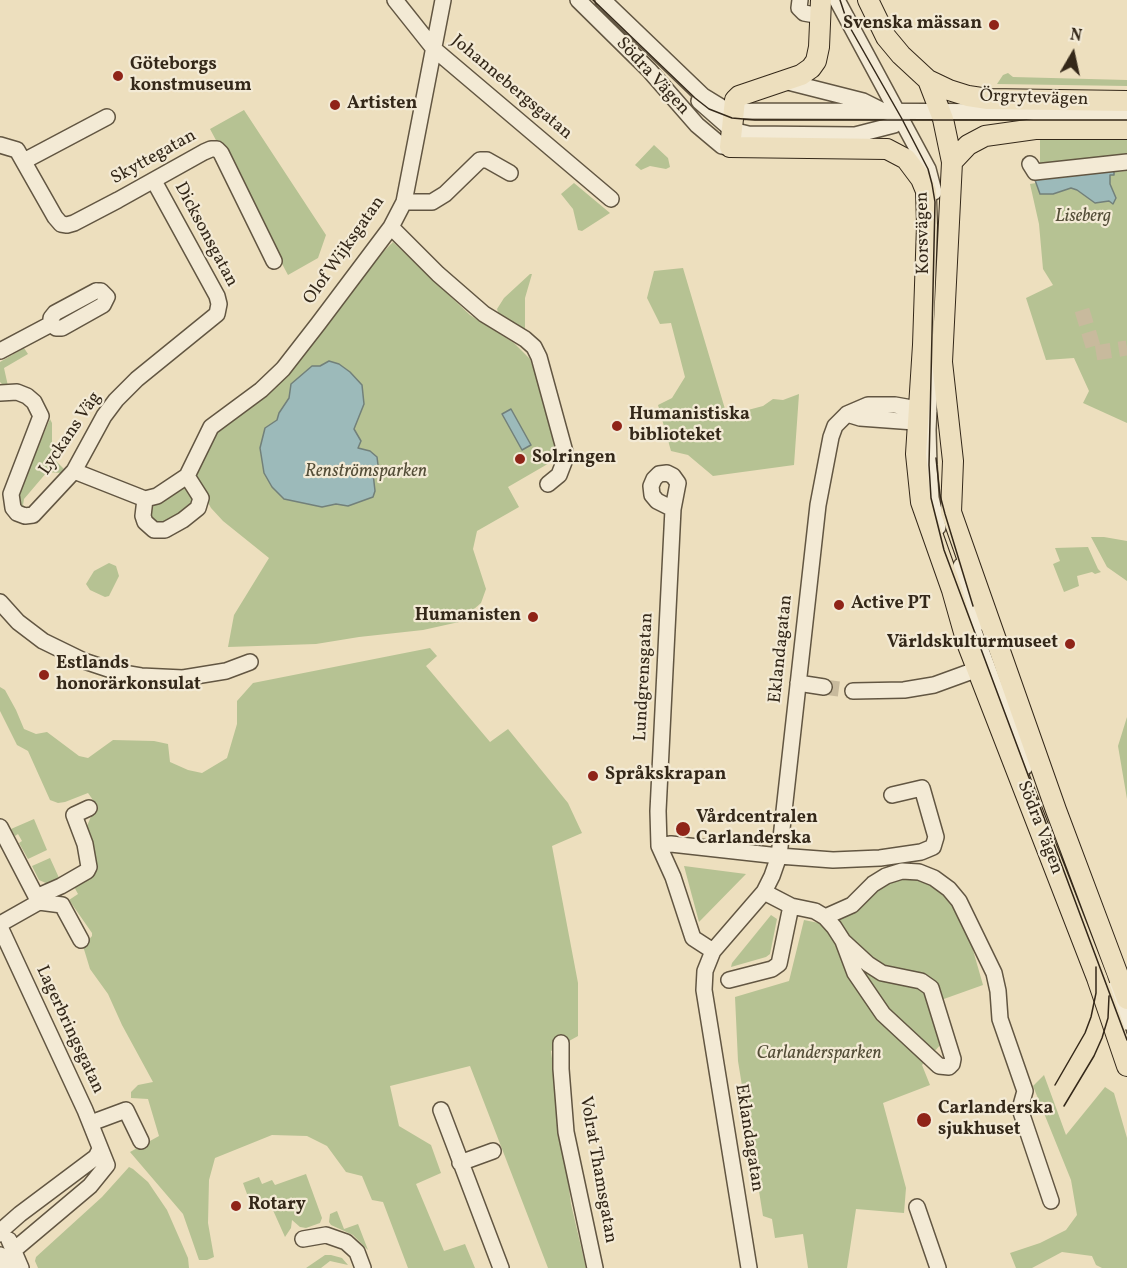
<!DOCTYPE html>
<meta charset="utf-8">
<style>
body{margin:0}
#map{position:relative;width:1127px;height:1268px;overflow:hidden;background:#eddfbe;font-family:Vollkorn,serif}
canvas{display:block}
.north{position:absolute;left:1043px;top:24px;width:60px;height:60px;-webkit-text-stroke:4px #f3ead5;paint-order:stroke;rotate:9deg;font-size:16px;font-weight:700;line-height:24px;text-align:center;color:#342819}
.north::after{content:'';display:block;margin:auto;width:21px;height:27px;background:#342819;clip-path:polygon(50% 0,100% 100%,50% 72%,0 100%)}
</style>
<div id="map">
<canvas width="1127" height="1268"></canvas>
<div class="north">N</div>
</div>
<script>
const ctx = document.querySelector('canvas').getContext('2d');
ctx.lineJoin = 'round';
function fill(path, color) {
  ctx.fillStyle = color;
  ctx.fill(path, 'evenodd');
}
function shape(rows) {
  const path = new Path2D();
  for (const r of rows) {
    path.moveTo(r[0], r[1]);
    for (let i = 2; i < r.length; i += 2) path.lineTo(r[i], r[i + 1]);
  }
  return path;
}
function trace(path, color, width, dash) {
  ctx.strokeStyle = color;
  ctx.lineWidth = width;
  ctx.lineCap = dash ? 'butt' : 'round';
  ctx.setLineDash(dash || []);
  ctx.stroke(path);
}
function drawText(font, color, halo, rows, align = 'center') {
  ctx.font = font + ' Vollkorn,serif';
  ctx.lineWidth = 4.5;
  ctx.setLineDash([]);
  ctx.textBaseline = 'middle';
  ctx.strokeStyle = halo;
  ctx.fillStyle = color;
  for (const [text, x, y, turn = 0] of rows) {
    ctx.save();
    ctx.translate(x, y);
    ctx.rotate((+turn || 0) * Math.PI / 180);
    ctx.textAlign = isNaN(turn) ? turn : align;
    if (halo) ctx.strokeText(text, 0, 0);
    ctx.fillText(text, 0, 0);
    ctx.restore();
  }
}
fill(shape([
 [1008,73,1013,77,1127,80,1127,86,997,84,1003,75],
 [244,110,326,235,318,258,288,275,210,129],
 [1127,136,1127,157,1040,166,1040,138],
 [654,145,668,158,670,167,666,169,650,166,641,170,635,165],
 [1114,169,1114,172,1127,171,1127,423,1083,403,1089,391,1074,358,1046,360,1026,298,1053,285,1043,269,1039,224,1030,184,1036,183,1035,180],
 [574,183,610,213,582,231,578,230,573,209,561,194],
 [393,242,470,315,514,343,530,359,543,395,558,450,558,458,508,487,519,507,477,531,473,549,486,589,481,603,459,622,423,630,359,637,316,644,228,647,234,615,269,558,223,521,211,508,192,474,211,437,245,410,361,274],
 [683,268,725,409,729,415,763,406,773,399,783,400,799,394,794,465,713,476,688,455,671,451,658,405,672,398,685,377,671,323,660,324,647,298,654,271],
 [530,274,532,274,525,298,525,331,499,315,497,309,504,298],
 [24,348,28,354,4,368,8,386,3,385,0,382,0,362],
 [50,419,52,423,52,457,64,469,61,473,47,472,24,499,23,505,26,508,32,509,27,510,18,505,18,493],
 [182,487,192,491,194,505,160,525,149,517,152,506],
 [1091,537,1104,537,1127,541,1127,581,1107,567],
 [1088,547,1098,569,1101,572,1095,574,1092,572,1077,576,1079,586,1064,592,1053,564,1060,561,1055,548],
 [109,563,116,566,119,576,109,596,105,597,90,590,86,584,94,571],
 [430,648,437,656,426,666,490,742,508,729,568,803,582,833,552,846,578,983,578,1036,551,1051,571,1204,586,1268,548,1268,470,1066,390,1086,399,1126,431,1145,441,1173,416,1184,444,1251,465,1244,475,1268,408,1268,383,1202,372,1200,362,1176,346,1172,327,1146,307,1136,272,1135,215,1158,209,1180,208,1223,214,1257,207,1260,199,1260,183,1214,130,1152,159,1136,148,1099,131,1098,131,1092,138,1085,153,1082,122,1025,108,994,90,969,83,946,92,936,92,933,69,900,78,894,72,883,86,875,87,826,92,814,98,807,88,793,65,802,58,803,50,800,28,751,17,745,0,711,0,687,5,690,16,710,24,729,36,734,47,732,79,756,88,758,113,740,154,741,168,744,170,762,188,770,202,773,227,758,237,724,237,701,253,683],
 [1127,717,1127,799,1118,746],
 [34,819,47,850,28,859,19,843,22,841,18,834,15,836,11,829],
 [50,858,60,880,48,884,39,880,32,866],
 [684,866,746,874,699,922],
 [919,872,959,901,983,985,941,1000,952,1032,922,1065,930,1085,883,1103,906,1188,904,1213,856,1209,847,1268,808,1268,803,1234,775,1238,772,1219,763,1216,738,1061,735,997,789,981,804,920,819,923,873,884],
 [771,915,777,919,770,954,766,957,731,967,732,963],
 [1044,1075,1066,1135,1105,1087,1114,1093,1127,1138,1127,1268,1102,1268,1096,1265,1092,1256,1062,1252,1032,1268,1016,1268,1010,1253,1040,1243,1066,1230,1077,1215,1071,1180,1033,1086],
 [129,1167,133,1169,148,1182,167,1210,188,1258,189,1268,38,1268,35,1261,36,1257,102,1197],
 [306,1174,322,1218,320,1223,306,1228,300,1227,292,1220,291,1228,285,1237,268,1199,251,1205,243,1183,259,1177,262,1184,272,1180,275,1185],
 [337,1211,344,1229,358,1224,368,1250,353,1235,331,1225,329,1222,330,1214],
 [325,1255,331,1255,342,1258,348,1265,330,1261,321,1268,306,1268]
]), '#b6c293');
const water = shape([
 [1114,169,1114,175,1110,175,1110,184,1116,198,1113,204,1109,201,1095,203,1077,190,1071,188,1053,194,1040,194,1035,180,1114,169],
 [329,361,339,364,350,372,362,385,364,404,354,429,361,441,358,448,370,451,377,457,378,465,373,473,375,491,373,497,348,506,336,504,322,507,284,499,272,487,264,473,260,448,265,428,277,420,279,413,289,398,291,384,312,366,320,366,329,361],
 [511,409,531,445,522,450,502,414,511,409]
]);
fill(water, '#9cbaba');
trace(water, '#72807a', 1.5);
trace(shape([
 [1082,310,1095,353,1127,348],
 [824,687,853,691]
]), '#c8ba9d', 15, [15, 8]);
const minor = shape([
 [395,0,434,49,611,199],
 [578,0,649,70,697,125,716,141,722,146,730,147],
 [603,0,703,96,721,107,733,111,1127,112],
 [800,0,799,8,804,13,821,16],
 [837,0,928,169,934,192],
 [784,81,863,101,881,110],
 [699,101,732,130,748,134,855,135,894,125,902,119],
 [0,145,17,150,55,217,61,224,67,225,74,223,118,200,204,152,211,149,217,149,221,153,274,261],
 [24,161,107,117],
 [1030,164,1035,172,1127,162],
 [404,202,432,202,445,194,480,160,487,160,510,173],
 [391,227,438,274,484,314,525,339,534,347,539,357,565,452,564,462,559,475,548,484],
 [96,291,101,291,107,297,103,305,62,328,56,328,51,324,51,318,55,313,96,291],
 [932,342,928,430,929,465,931,498,938,527],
 [0,351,51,324],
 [0,393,17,392,27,396,34,402,41,416,11,494,13,508,17,513,25,516,33,515,74,471,104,416,116,400,137,379,217,314,219,304,217,296,154,181],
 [847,414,860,418,928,423],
 [74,471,145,499,157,496,187,476,211,427,261,390,283,369,318,324,391,227,404,202,443,0],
 [145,499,143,516,145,522,154,530,165,530,183,520,198,508,201,498,187,476],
 [961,566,978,623],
 [0,602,18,622,43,641,84,661,117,672,141,676,183,678,226,671,250,662],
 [967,613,1025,767],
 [798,683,824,687],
 [853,691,904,690,934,685,978,669],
 [0,827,39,902],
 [659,846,658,811,673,509,657,501,652,495,651,486,654,479,659,474,667,473,673,476,678,483,673,509],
 [36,897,61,886,87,871,89,867,85,844,74,815,89,808],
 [39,902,62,905,81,940],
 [791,906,815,911,825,917,834,927,843,941,855,973,883,1014,939,1066,949,1067,952,1064,953,1059,931,988,921,981,882,973,868,964,843,941],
 [825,917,852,905,873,884,886,876,902,871,919,872,934,878,949,889,959,901,994,973,998,991,1000,1019,1025,1091,1020,1109,1051,1201],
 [0,924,39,902],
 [0,927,85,1110,107,1165,90,1186,14,1250],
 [713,951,693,938,673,877,659,846,671,844,779,856,833,860,880,858,921,852,933,847,936,837,922,788,892,795],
 [729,980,772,969,779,964,791,906,764,892],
 [1114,989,1127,1022],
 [561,1043,561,1069,566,1132,595,1268],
 [441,1110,501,1268],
 [91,1123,126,1110,141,1141],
 [460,1163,493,1151],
 [917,1207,938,1268],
 [0,1234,4,1228,20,1214,96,1157,100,1149],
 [303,1239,326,1235,346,1242,357,1252,363,1268],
 [9,1240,21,1268],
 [0,1255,9,1268],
 [749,1268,704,990,705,971,713,951,764,892,772,876,779,856,818,505,831,437,835,426,847,414,868,405,895,405,929,411]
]);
const major = shape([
 [821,0,819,47,816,61,811,68,801,75,739,96,735,100,730,147,887,149,906,159,921,179,926,191,927,225,923,345,916,454,921,502,952,590,967,643,1097,978,1127,1066],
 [868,0,886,37,901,55,928,80,949,90,968,96,988,99,1127,101],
 [928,80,943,119,952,162,942,362,953,461,951,512,1056,810,1127,999],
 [952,162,968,145,985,136,1035,129,1127,129]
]);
trace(minor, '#625642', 18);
trace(major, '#342819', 22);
trace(minor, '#f3ead5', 15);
trace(major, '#eddfbe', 20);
trace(shape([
 [593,0,695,98,709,109,732,118,755,120,1127,120],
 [840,0,848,24,902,119,928,169,932,184,935,202,929,465,931,498,944,550,1127,1040],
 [936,458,940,495,945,514,973,606],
 [1055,1085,1085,1033,1091,1017,1096,993,1096,967],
 [1064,1106,1094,1056,1102,1038,1108,1018,1109,996]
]), '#342819', 1.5);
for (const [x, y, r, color] of [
 [994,25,6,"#8f2418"],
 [118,76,6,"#8f2418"],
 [335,105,6,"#8f2418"],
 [617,426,6,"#8f2418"],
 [520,459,6,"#8f2418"],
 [839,605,6,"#8f2418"],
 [533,617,6,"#8f2418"],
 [1070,644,6,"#8f2418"],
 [44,675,6,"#8f2418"],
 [593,776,6,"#8f2418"],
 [683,829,8,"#8f2418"],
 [924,1120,8,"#8f2418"],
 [236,1206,6,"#8f2418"]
]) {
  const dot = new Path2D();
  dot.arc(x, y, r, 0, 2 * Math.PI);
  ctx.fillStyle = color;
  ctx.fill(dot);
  trace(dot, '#f3ead5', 2);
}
drawText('bold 18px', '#342819', '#f3ead5', [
 ["Svenska mässan",982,25,"right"],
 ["Göteborgs",130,66],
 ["konstmuseum",130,87],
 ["Artisten",347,105],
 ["Humanistiska",629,416],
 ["biblioteket",629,437],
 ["Solringen",532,459],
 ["Active PT",851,605],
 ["Humanisten",521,617,"right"],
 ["Världskulturmuseet",1058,644,"right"],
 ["Estlands",56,665],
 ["honorärkonsulat",56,686],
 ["Språkskrapan",605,776],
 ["Vårdcentralen",696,819],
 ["Carlanderska",696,840],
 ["Carlanderska",938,1110],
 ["sjukhuset",938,1131],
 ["Rotary",248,1206]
], 'left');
drawText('18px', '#342819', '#f3ead5', [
 ["Södra Vägen",652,77,47],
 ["Johannebergsgatan",511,88,40],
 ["Örgrytevägen",1034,99,2],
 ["Skyttegatan",154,158,-29],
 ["Korsvägen",924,233,-91],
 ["Dicksonsgatan",205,235,62],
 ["Olof Wijksgatan",345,251,-55],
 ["Lyckans Väg",71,434,-56],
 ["Eklandagatan",782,649,-84],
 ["Lundgrensgatan",645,677,-87],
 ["Södra Vägen",1039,828,69],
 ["Lagerbringsgatan",69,1030,65],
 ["Eklandagatan",748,1138,81],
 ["Volrat Thamsgatan",597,1170,80]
]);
drawText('italic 18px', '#544e38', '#f3ead5', [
 ["Liseberg",1083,218],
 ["Renströmsparken",366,473],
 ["Carlandersparken",819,1055]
]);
</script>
